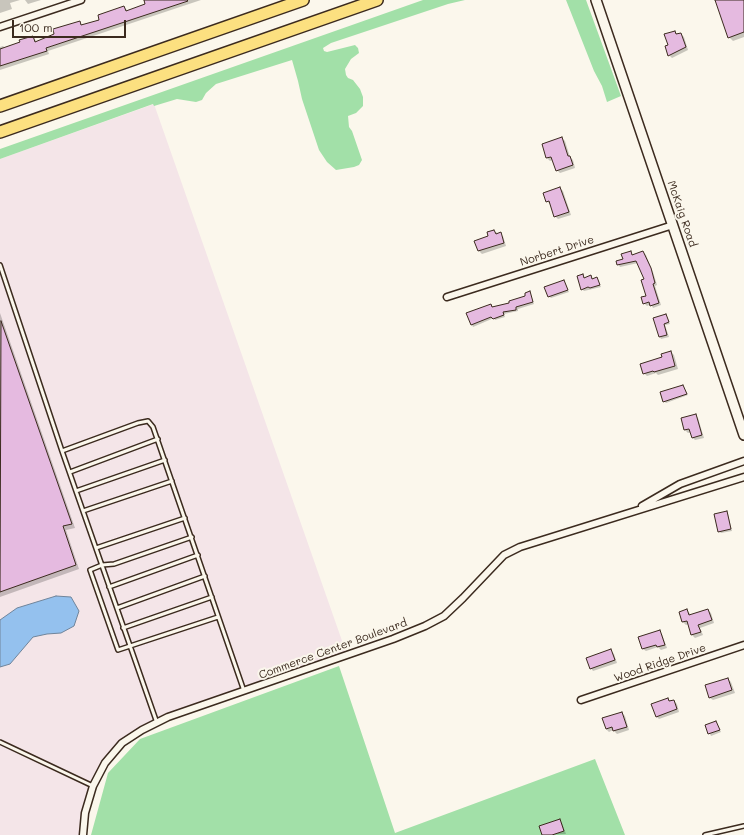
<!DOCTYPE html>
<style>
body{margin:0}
#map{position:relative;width:744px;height:835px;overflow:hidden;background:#fbf7ec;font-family:Mali,sans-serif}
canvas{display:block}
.scale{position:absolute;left:12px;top:20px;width:114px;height:18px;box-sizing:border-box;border:2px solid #3b2a1e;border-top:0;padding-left:5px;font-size:12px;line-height:14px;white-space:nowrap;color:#3b2a1e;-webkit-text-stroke:3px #fbf7ec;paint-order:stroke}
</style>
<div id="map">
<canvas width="744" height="835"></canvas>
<div class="scale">100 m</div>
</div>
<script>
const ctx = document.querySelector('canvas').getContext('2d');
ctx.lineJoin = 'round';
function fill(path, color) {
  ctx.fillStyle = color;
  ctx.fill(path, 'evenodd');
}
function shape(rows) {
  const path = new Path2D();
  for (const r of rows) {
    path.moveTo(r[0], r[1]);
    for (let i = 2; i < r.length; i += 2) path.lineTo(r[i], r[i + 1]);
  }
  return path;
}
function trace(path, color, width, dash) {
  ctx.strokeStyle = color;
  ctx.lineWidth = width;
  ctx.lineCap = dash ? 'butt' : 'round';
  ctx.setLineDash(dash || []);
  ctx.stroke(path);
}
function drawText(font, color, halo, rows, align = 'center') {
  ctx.font = font + ' Mali,sans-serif';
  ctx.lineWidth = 4;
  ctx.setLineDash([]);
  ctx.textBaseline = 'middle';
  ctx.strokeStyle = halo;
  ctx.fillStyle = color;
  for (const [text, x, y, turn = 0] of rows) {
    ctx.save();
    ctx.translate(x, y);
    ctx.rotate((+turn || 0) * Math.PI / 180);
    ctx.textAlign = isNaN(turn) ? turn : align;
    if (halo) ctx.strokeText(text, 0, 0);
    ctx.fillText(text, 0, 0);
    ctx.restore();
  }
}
fill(shape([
 [154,104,347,655,168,717,122,743,105,763,93,786,83,835,0,835,0,159]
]), '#f4e5e8');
fill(shape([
 [423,0,465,0,448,4,331,43,323,48,324,51,327,52,355,45,358,48,359,53,351,59,345,69,346,75,348,78,353,80,360,89,363,97,363,106,356,113,348,116,349,127,352,131,362,160,359,165,354,167,336,170,327,162,319,150,302,99,298,81,292,60,216,84,206,93,202,100,196,102,177,99,154,106,153,104,0,159,0,149],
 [566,0,586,0,621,96,607,102,602,86,594,71],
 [339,666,395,833,595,759,625,835,91,835,108,773,140,739]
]), '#a2e0a8');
const water = shape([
 [56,596,71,597,79,611,74,626,61,633,47,634,33,637,10,664,0,667,0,620,17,608,56,596]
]);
fill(water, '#94c1ee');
trace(water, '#70859b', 1);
fill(shape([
 [0,0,20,0,10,3,12,9,0,13],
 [25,0,41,0,28,4],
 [146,0,201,0,48,51,49,54,0,70,0,47,3,46,5,48,21,43,33,37,37,42,56,35,79,22,83,26,100,20,124,7,128,11,146,5],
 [716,0,744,0,744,37,733,41,729,37],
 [675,32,678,35,681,34,684,37,688,50,672,58,669,55,669,46],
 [562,138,565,141,570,157,573,160,575,168,560,173,557,170,553,160,550,161,547,158,543,144],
 [560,188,563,191,571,215,558,219,555,216,550,204,547,201],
 [494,231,503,236,506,246,482,254,479,251,476,241,490,237],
 [643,252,646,255,653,272,657,285,655,286,661,305,653,308,651,304,647,306,644,303,647,296,646,279,638,263,620,267,618,264,631,253,634,256],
 [582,275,585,279,591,276,593,279,597,278,601,287,584,291,582,289],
 [564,281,569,292,551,298,549,296],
 [530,292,534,304,518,309,518,311,504,314,505,317,495,320,494,318,473,327,472,325,468,313,491,305,493,307,510,303,526,297],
 [0,313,75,528,66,530,79,569,0,597],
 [666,315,670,324,665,325,669,337,661,339,660,337,654,318],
 [671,352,674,355,678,369,658,375,656,373,647,376,644,373],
 [683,386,688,395,666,403,664,401],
 [696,415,698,418,704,438,695,440,692,437,691,432,688,433,685,430,682,419],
 [727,512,728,514,732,531,721,533,719,531],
 [687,610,691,615,708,610,711,613,714,623,700,628,703,635,695,638,692,635,689,624,686,625,683,622,680,612],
 [659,631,662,634,667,648,661,650,658,647,646,651,643,649],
 [611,651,614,654,617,663,593,671,591,668],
 [728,679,731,682,735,693,713,700,710,698],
 [668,699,671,702,674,701,677,704,679,712,659,719,656,716],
 [622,713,625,716,629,730,617,734,613,730,609,732,606,729],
 [716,722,721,732,711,736,706,725],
 [560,820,562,823,566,834,543,835]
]), '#0003');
const building = shape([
 [144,0,187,0,188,1,46,48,47,51,0,66,0,49,20,42,19,40,33,36,35,42,54,34,53,29,80,21,81,25,99,20,98,15,124,6,126,11,145,4,144,0],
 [715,0,744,0,744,32,728,38,715,0],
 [675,31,676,34,681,33,686,47,668,56,665,46,668,45,664,34,675,31],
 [562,137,568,156,570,156,573,165,556,171,551,157,546,158,542,144,562,137],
 [560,187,569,212,554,217,549,201,546,202,543,193,560,187],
 [494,230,496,234,501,232,504,243,478,251,474,241,488,236,487,232,494,230],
 [631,251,632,255,643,251,651,268,655,283,653,284,659,303,650,306,649,302,643,304,641,297,646,296,641,280,644,279,636,261,617,265,616,261,623,259,621,254,631,251],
 [583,274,584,278,591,275,592,279,597,277,600,285,590,288,588,287,581,290,577,276,583,274],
 [564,280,568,290,548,297,544,287,564,280],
 [530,291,533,302,516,307,516,310,503,312,504,315,493,319,491,317,471,325,466,313,491,304,492,307,509,303,509,301,525,296,525,293,530,291],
 [666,314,669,322,664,324,667,335,659,337,653,318,666,314],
 [1,321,72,524,63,526,76,565,0,592,1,321],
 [671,351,675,366,654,372,653,371,643,374,640,364,662,357,661,354,671,351],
 [683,385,687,394,663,402,660,392,683,385],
 [696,414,702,435,692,438,689,429,684,430,681,418,696,414],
 [727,511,731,529,718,532,714,514,727,511],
 [687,609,689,615,708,609,712,620,698,625,701,632,691,635,687,621,682,622,679,612,687,609],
 [660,630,665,645,657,647,656,645,642,649,638,637,660,630],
 [611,649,615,660,590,669,586,658,611,649],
 [728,678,732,690,709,698,705,685,728,678],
 [668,698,669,701,674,700,677,709,656,717,651,704,668,698],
 [622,712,627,727,613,731,612,727,606,729,602,718,622,712],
 [716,721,720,730,708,734,705,725,716,721],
 [560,819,564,831,552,835,542,835,539,826,560,819]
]);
fill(building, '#e5bae0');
trace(building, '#3b2a1e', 1);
const lane = shape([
 [0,265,62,451,157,723],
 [62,451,138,423,148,421,153,427,244,691],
 [70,472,158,439],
 [76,491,165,460],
 [83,511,172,481],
 [192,537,114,564,102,565,90,570,118,650,218,617],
 [96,548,185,518],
 [109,587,198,555],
 [117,608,205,576],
 [123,628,212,597],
 [0,742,93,786],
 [705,835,744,826]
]);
const street = shape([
 [0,27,81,0],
 [447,297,673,225],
 [642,506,680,484,744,461],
 [581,700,744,645],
 [83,835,85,813,93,786,105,763,122,743,142,730,168,717,393,639,425,626,444,616,463,598,504,555,520,547,744,477]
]);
const secondary = shape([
 [596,0,744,435]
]);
const highway = shape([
 [0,106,303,0],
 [0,132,377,0]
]);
trace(lane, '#3b2a1e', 6);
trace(street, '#3b2a1e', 9);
trace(secondary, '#3b2a1e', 12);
trace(highway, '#3b2a1e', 14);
trace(lane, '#fbf7ec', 3);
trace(street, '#fbf7ec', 6);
trace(secondary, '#fbf7ec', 9);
trace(highway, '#fce080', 11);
drawText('11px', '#3b2a1e', '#fbf7ec', [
 ["McKaig Road",682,214,71],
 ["Norbert Drive",557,251,-18],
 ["Commerce Center Boulevard",333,649,-20],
 ["Wood Ridge Drive",660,663,-19]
]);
</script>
